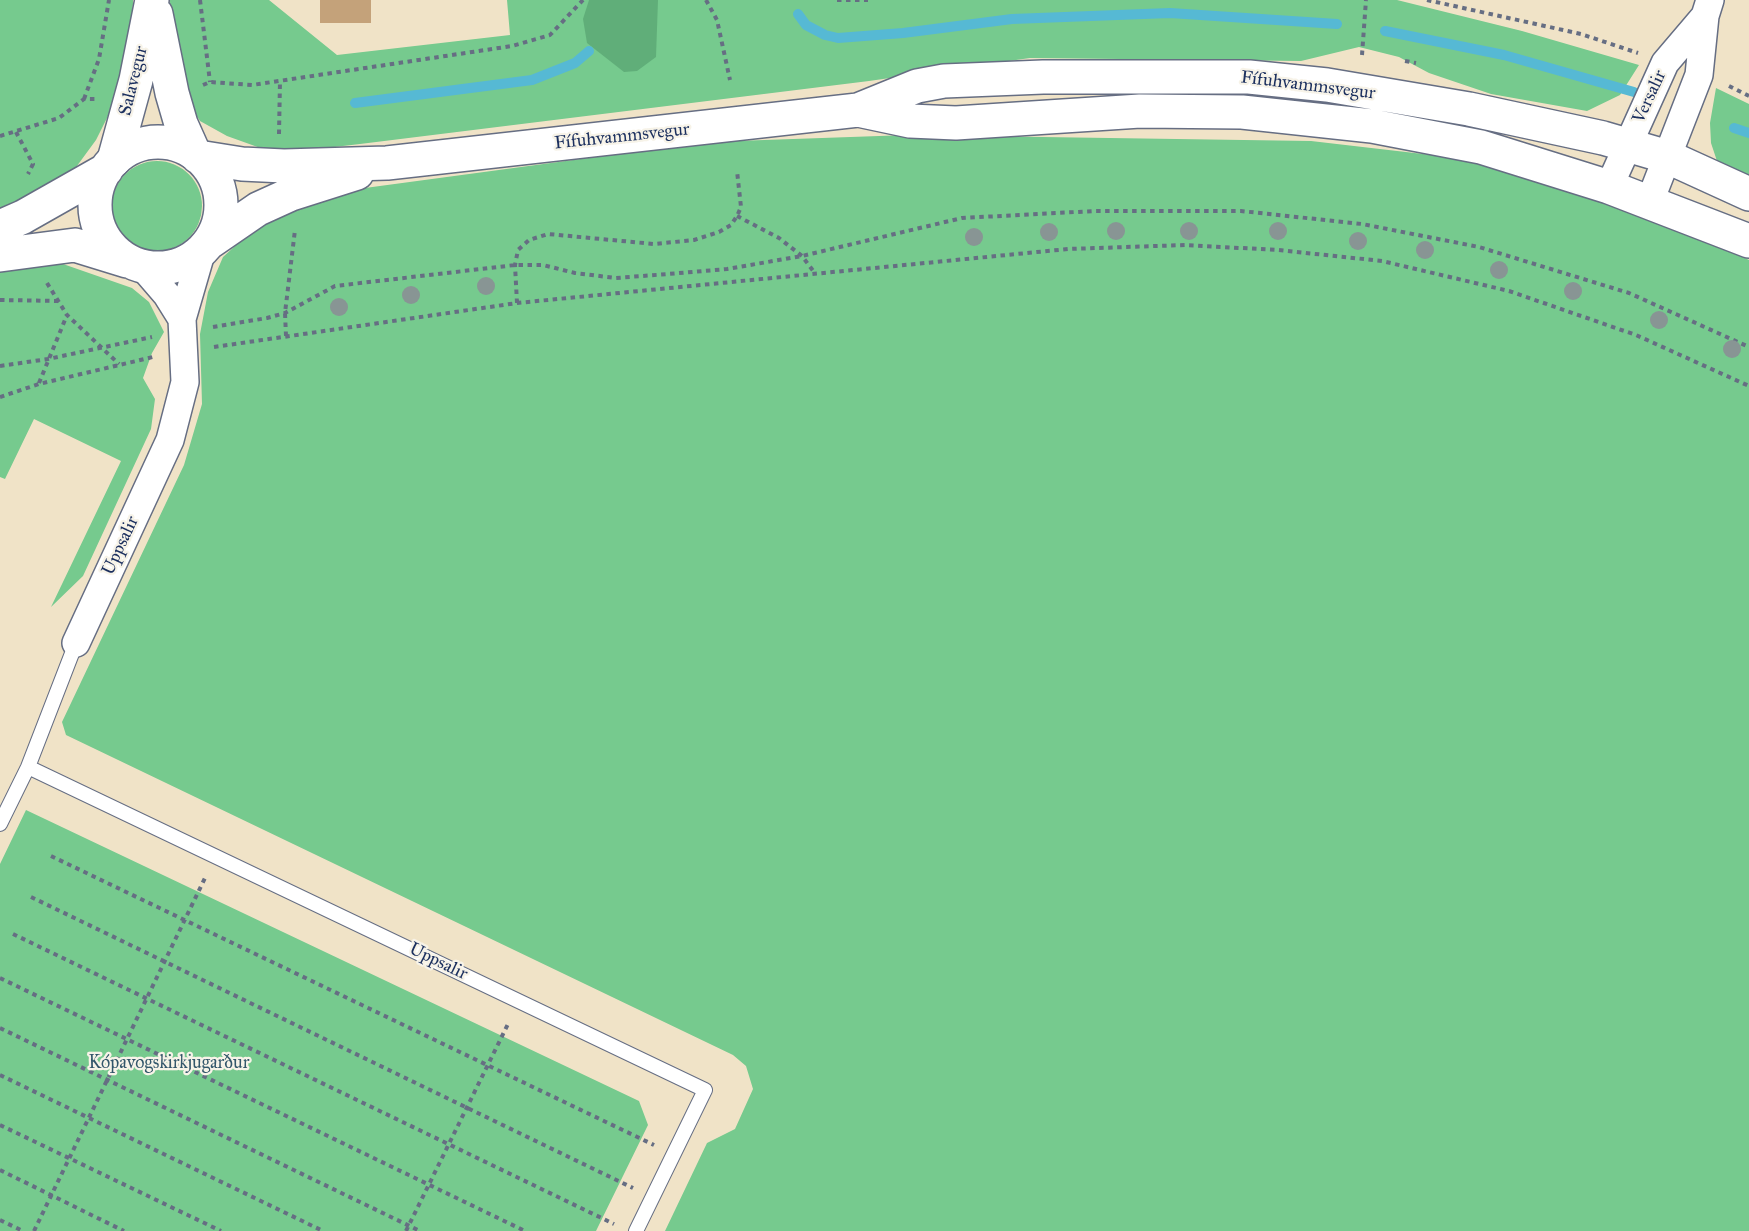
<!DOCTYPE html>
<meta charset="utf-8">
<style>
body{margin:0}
canvas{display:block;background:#f0e3c7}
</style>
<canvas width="1749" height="1231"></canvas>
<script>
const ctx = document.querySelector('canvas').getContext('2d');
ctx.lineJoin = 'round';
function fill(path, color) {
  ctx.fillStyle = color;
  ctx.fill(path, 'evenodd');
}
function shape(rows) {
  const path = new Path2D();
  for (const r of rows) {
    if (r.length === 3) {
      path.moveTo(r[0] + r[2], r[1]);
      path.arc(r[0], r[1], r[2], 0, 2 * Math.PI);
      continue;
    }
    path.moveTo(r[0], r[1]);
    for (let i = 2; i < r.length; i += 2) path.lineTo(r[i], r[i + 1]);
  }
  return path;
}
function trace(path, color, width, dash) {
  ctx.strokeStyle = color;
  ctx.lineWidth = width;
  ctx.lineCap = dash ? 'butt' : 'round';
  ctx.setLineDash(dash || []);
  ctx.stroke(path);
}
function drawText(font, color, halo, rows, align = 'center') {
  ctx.font = font + ' "IM FELL Great Primer",serif';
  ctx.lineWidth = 4.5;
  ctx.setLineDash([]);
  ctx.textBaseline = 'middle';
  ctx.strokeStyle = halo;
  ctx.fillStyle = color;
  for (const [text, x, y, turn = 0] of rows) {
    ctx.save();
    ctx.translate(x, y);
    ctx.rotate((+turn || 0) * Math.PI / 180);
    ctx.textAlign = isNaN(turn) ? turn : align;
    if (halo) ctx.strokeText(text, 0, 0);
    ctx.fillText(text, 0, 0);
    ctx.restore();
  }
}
fill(shape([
 [0,0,133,0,133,4,126,55,109,114,96,140,74,170,40,196,0,209],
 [170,0,269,0,337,55,510,35,507,0,1397,0,1522,31,1639,65,1620,95,1587,111,1491,94,1429,73,1399,57,1359,47,1301,61,1030,58,869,81,360,144,300,151,266,150,227,136,200,121,187,101,169,29],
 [1716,88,1749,104,1749,177,1717,161,1711,143,1710,123],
 [908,135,1311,141,1466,159,1676,225,1749,260,1749,1231,665,1231,707,1143,735,1129,753,1089,746,1066,733,1055,66,735,62,722,184,465,202,404,200,334,208,292,223,257,257,226,309,201,365,188,707,142],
 [157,206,45],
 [63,264,132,288,149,302,164,332,152,353,143,378,155,399,151,429,83,576,51,607,121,461,34,419,5,479,0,477,0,266],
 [26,810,639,1101,648,1125,596,1231,0,1231,0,864]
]), '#76ca8e');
fill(shape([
 [589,0,658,0,656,57,637,71,624,72,587,43,583,19]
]), '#60ae79');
trace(shape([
 [798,14,806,25,825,35,838,38,903,33,1012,19,1170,13,1337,24],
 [1385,31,1504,55,1634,92],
 [355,103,532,80,575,63,589,51],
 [1734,128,1749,133]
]), '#56b9d4', 10);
fill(shape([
 [320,0,371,0,371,23,320,23]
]), '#c4a27a');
const service = shape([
 [28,767,705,1090,636,1231],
 [0,824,28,767,76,643]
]);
const minor = shape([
 [1609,187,1665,63,1705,16],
 [1650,201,1699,75,1705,16,1710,0],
 [142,266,167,295,182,319],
 [76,643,170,440,185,382,182,319,202,250]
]);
const tertiary = shape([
 [156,14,172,93,181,124,194,153],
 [114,160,136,80,152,0]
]);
const secondary = shape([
 [858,110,910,121,956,123,1140,111,1242,112,1372,126,1481,147,1609,187,1749,241],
 [158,205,63],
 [198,157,242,164,284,166,387,163,858,110,917,86,944,81,1043,77,1249,77,1327,85,1469,109,1603,138,1668,157,1749,194],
 [0,227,23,217,106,170],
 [210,242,258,209,291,194,357,173],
 [0,255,75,245,127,261]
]);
trace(service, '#666e83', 16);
trace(minor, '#666e83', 30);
trace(tertiary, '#666e83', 36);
trace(secondary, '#666e83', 36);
trace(shape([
 [200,0,210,82],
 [706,0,717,20,730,80],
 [837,0,868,0],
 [1427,0,1581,34,1638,53],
 [1362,55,1366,0],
 [1405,61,1416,63],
 [203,85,210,82,252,85,512,46,550,35,583,0],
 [1729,86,1749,96],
 [84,99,99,59,109,0],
 [16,132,33,164,28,174],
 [279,134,280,81],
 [0,136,59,118,84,99,95,99],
 [737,216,779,238,802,256,814,272],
 [47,283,67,315,119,364],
 [0,300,61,301],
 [517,303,515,265,518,250,529,240,548,234,654,244,694,240,719,232,731,225,737,216,741,207,737,171],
 [213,327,267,318,285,313,335,286,515,265,543,265,575,273,616,278,668,274,727,269,802,256,962,218,1095,211,1241,211,1362,224,1479,247,1629,293,1749,347],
 [286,336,285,313,295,230],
 [214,347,517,303,1068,249,1185,245,1278,250,1382,261,1509,291,1636,335,1749,386],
 [0,366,48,359,152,337],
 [39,383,67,315],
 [0,397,39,384,153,357],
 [51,856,654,1145],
 [31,897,633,1188],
 [13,934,614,1224],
 [0,978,525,1231],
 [0,1028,420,1231],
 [0,1075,323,1231],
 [0,1125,221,1231],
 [0,1170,124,1231],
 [0,1220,23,1231],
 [34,1231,205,878],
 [406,1231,509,1022]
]), '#666e83', 4, [4.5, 4.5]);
trace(service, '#fff', 14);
trace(minor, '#fff', 27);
trace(tertiary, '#fff', 33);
trace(secondary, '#fff', 33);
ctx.fillStyle = '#889594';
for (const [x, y] of [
 [1116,231],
 [1189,231],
 [1278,231],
 [1049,232],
 [974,237],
 [1358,241],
 [1425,250],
 [1499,270],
 [486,286],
 [1573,291],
 [411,295],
 [339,307],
 [1659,320],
 [1732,349]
]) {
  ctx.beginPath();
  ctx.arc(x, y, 9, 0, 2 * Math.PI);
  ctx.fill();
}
drawText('18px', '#1b2f5e', '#f7f3e8', [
 ["Salavegur",134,81,-76],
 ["Fífuhvammsvegur",1308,86,7],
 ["Versalir",1650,97,-65],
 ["Fífuhvammsvegur",622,137,-6],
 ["Uppsalir",121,546,-65],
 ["Uppsalir",438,962,26]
]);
drawText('18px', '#32566a', '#f7f3e8', [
 ["Kópavogskirkjugarður",169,1064]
]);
</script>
